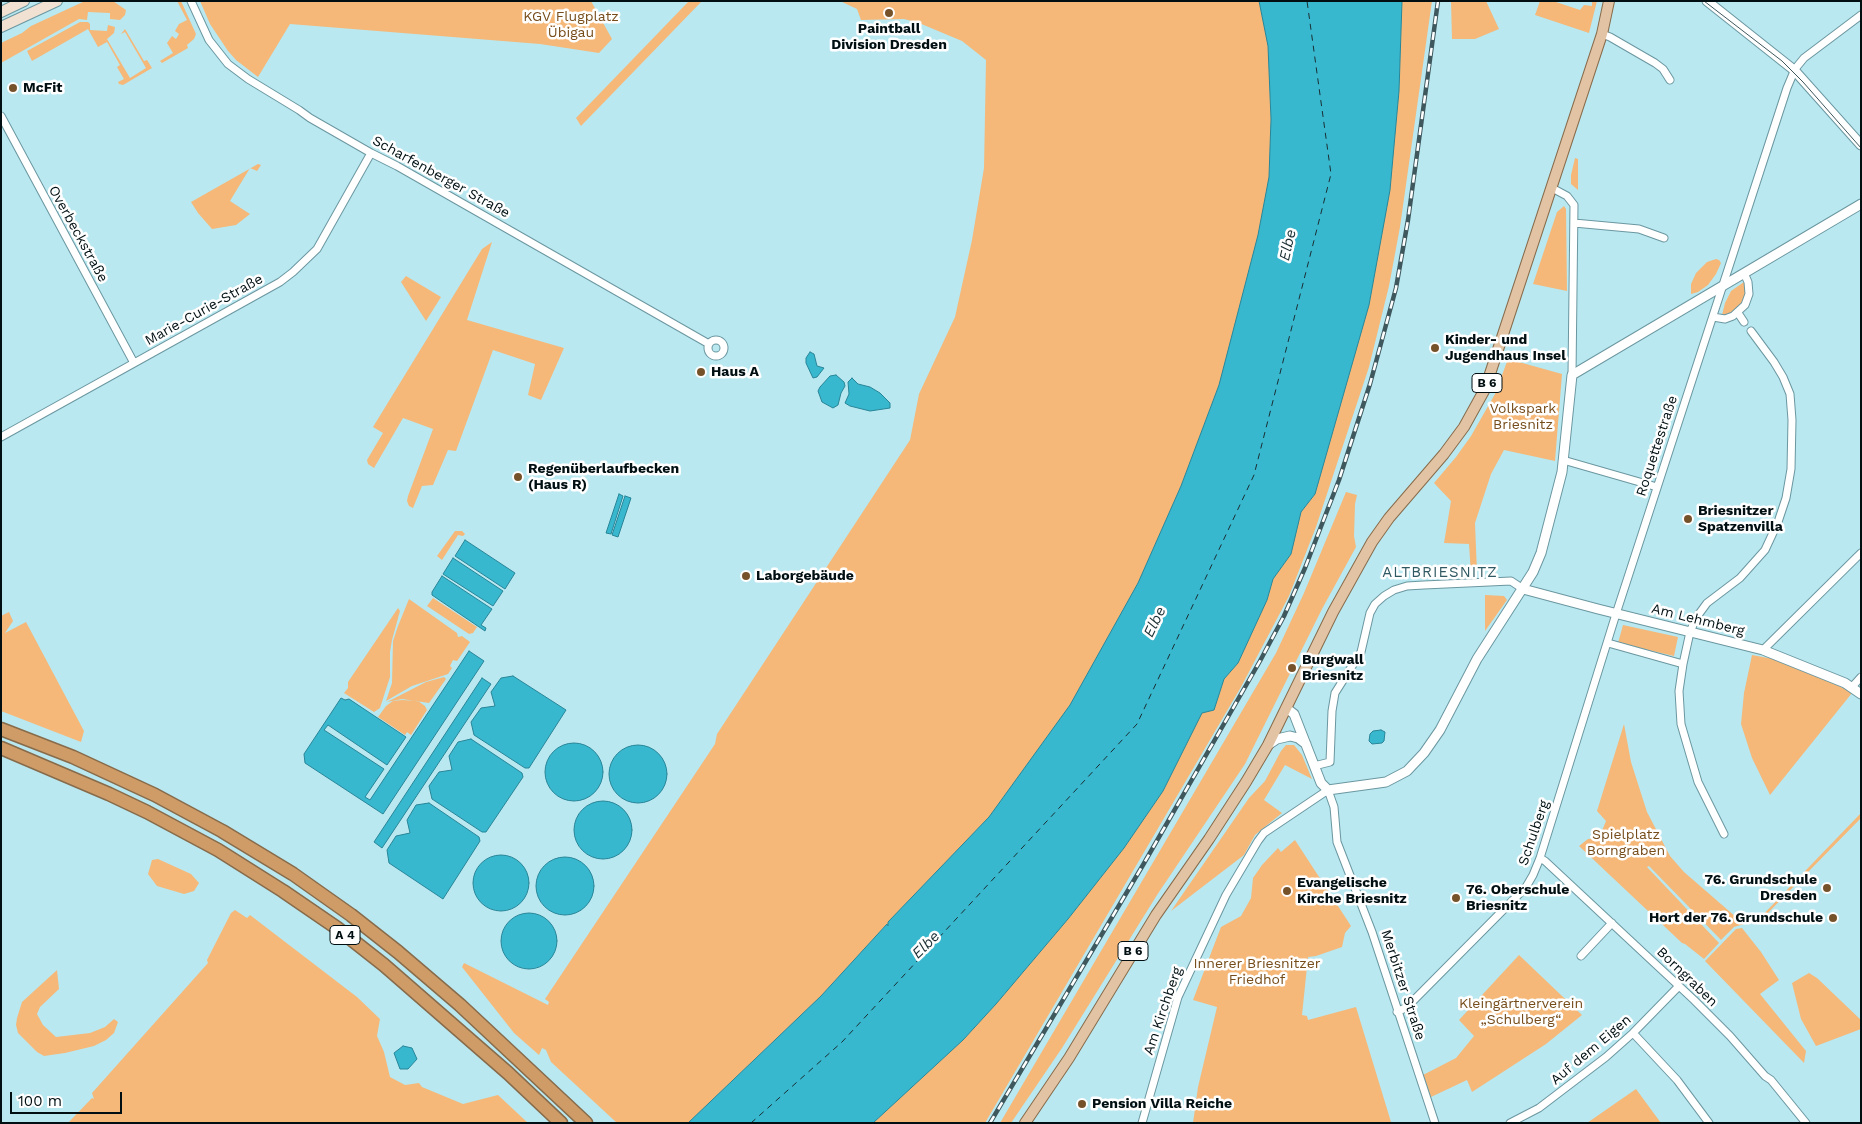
<!DOCTYPE html>
<meta charset="utf-8">
<style>
body{margin:0}
#map{position:relative;width:1862px;height:1124px;overflow:hidden;background:#b9e8f1;font-family:"Work Sans",sans-serif}
canvas{display:block}
.frame{position:absolute;inset:0;border:2px solid #010f13;pointer-events:none}
.scale{position:absolute;left:10px;top:1092px;width:112px;height:22px;box-sizing:border-box;border:2px solid #010f13;border-top:0;padding-left:6px;font-size:15px;line-height:18px;white-space:nowrap;color:#010f13;-webkit-text-stroke:4px #fff;paint-order:stroke}
</style>
<div id="map">
<canvas width="1862" height="1124"></canvas>
<div class="frame"></div>
<div class="scale">100 m</div>
</div>
<script>
const ctx = document.querySelector('canvas').getContext('2d');
ctx.lineJoin = 'round';
function fill(path, color) {
  ctx.fillStyle = color;
  ctx.fill(path, 'evenodd');
}
function shape(rows) {
  const path = new Path2D();
  for (const r of rows) {
    if (r.length === 3) {
      path.moveTo(r[0] + r[2], r[1]);
      path.arc(r[0], r[1], r[2], 0, 2 * Math.PI);
      continue;
    }
    path.moveTo(r[0], r[1]);
    for (let i = 2; i < r.length; i += 2) path.lineTo(r[i], r[i + 1]);
  }
  return path;
}
function trace(path, color, width, dash) {
  ctx.strokeStyle = color;
  ctx.lineWidth = width;
  ctx.lineCap = dash ? 'butt' : 'round';
  ctx.setLineDash(dash || []);
  ctx.stroke(path);
}
function drawText(font, color, halo, rows, align = 'center') {
  ctx.font = font + ' "Work Sans",sans-serif';
  ctx.lineWidth = 5;
  ctx.setLineDash([]);
  ctx.textBaseline = 'middle';
  ctx.strokeStyle = halo;
  ctx.fillStyle = color;
  for (const [text, x, y, turn = 0] of rows) {
    ctx.save();
    ctx.translate(x, y);
    ctx.rotate((+turn || 0) * Math.PI / 180);
    ctx.textAlign = isNaN(turn) ? turn : align;
    if (halo) ctx.strokeText(text, 0, 0);
    ctx.fillText(text, 0, 0);
    ctx.restore();
  }
}
fill(shape([
 [85,1,113,1,126,10,125,15,120,20,110,19,110,13,88,12,87,20,79,19,1,63,1,43,22,33,31,26],
 [177,1,181,1,196,34,194,39,187,45,188,48,162,63,160,61,173,53,167,43,172,36,176,39,179,34,175,31,179,24,187,20],
 [200,1,591,1,612,39,599,53,540,44,290,24,258,77,236,60,228,51,210,24],
 [689,1,702,1,581,126,576,118],
 [840,1,1259,1,1268,46,1271,119,1269,177,1258,235,1219,385,1181,486,1138,583,1070,705,989,817,888,922,888,925,886,925,821,996,688,1123,617,1123,551,1062,546,1050,542,1048,539,1055,514,1033,462,967,464,963,548,1005,549,1002,545,999,715,744,717,734,910,440,919,394,955,317,972,240,984,168,986,60,962,41,919,23,904,19,861,20,857,9],
 [1402,1,1432,1,1400,227,1389,286,1369,367,1316,527,1289,596,1241,687,985,1123,873,1123,963,1040,996,1004,1068,919,1124,848,1163,791,1202,712,1214,710,1224,679,1238,663,1267,600,1273,579,1291,554,1301,512,1315,494,1369,305,1390,190,1399,91],
 [1451,1,1486,1,1499,29,1475,39,1452,39],
 [1540,1,1553,1,1580,10,1584,5,1592,6,1592,1,1597,1,1589,33,1535,15],
 [80,22,88,22,90,24,90,30,107,31,108,25,115,27,114,33,107,39,130,78,146,68,125,32,121,34,125,29,144,61,147,60,152,68,123,85,119,84,118,82,124,79,117,67,120,65,107,42,98,47,88,29,32,61,27,51],
 [1575,158,1578,159,1578,190,1571,184,1571,175],
 [258,164,261,165,257,171,250,168,230,201,250,214,236,225,212,229,198,213,191,202],
 [1564,206,1566,209,1567,291,1533,284,1557,212],
 [492,242,467,320,564,348,541,400,528,395,535,364,493,350,456,451,448,450,433,485,422,486,413,508,409,506,407,501,408,496,433,429,403,418,374,468,368,464,367,460,383,433,373,427,482,249],
 [1716,259,1719,260,1721,263,1716,274,1708,285,1698,292,1691,294,1691,284,1696,273,1707,262],
 [406,276,441,297,426,321,401,282],
 [1744,282,1746,295,1744,302,1731,313,1722,315,1725,303,1731,291],
 [1508,359,1562,374,1555,461,1504,450,1491,474,1475,523,1477,573,1471,574,1469,544,1444,543,1451,501,1434,483,1456,457,1471,436,1495,394],
 [1346,492,1357,495,1355,504,1354,536,1356,547,1322,609,1245,764,1157,895,1062,1048,1011,1123,1000,1123,1276,653,1304,593],
 [455,531,462,531,465,534,463,536,458,535,442,560,437,556],
 [1485,595,1504,596,1507,600,1485,631],
 [433,598,477,627,473,633,469,634,427,606],
 [409,599,457,633,458,637,462,636,470,642,457,661,453,660,450,666,452,668,448,674,412,686,386,701,392,683,393,641,398,626],
 [398,608,400,611,392,640,390,652,390,677,380,708,374,712,344,693,348,688,348,682],
 [9,612,13,621,5,633,26,622,84,731,81,742,1,711,1,616],
 [1623,625,1678,637,1674,656,1618,643],
 [1752,655,1779,660,1839,684,1842,688,1845,687,1852,693,1770,795,1752,758,1741,724,1744,693],
 [444,677,446,679,429,703,402,699,387,702,426,682],
 [402,700,418,701,425,706,427,710,411,735,407,732,405,735,378,717,386,706,393,701],
 [1624,724,1631,762,1647,812,1670,856,1684,872,1744,924,1734,927,1721,940,1649,866,1647,867,1719,943,1704,959,1685,944,1682,943,1579,846,1588,839,1599,838,1606,821,1597,811],
 [1286,745,1294,745,1302,755,1312,779,1285,765,1264,800,1282,813,1255,835,1244,855,1171,911,1249,798,1265,781,1281,751],
 [1861,813,1861,818,1758,923,1756,922],
 [1295,840,1351,926,1345,933,1342,947,1316,956,1308,957,1302,1015,1307,1016,1308,1020,1356,1007,1391,1122,1193,1123,1198,1087,1217,1007,1193,1000,1221,927,1241,916,1251,898,1253,878,1262,865,1278,848,1281,852],
 [158,859,191,874,199,883,194,891,184,894,157,886,148,874,152,860],
 [235,910,247,918,250,915,357,997,380,1019,377,1036,384,1052,390,1077,405,1085,419,1083,422,1087,463,1104,498,1095,528,1123,68,1123,92,1098,94,1099,92,1093,208,963,207,960,231,913],
 [1742,928,1761,952,1779,980,1760,994,1806,1051,1804,1063,1705,961,1736,929],
 [1519,955,1582,1015,1546,1044,1472,1092,1467,1080,1431,1097,1423,1075,1456,1058,1474,1036,1459,1020],
 [57,970,59,989,40,1007,37,1014,43,1025,56,1037,90,1033,105,1027,114,1019,118,1022,114,1033,106,1040,94,1046,65,1053,44,1056,37,1052,18,1033,16,1025,17,1018,22,1002],
 [1809,973,1817,978,1861,1020,1861,1029,1816,1046,1801,1019,1792,983],
 [1636,1089,1661,1123,1587,1123]
]), '#f5b878');
const water = shape([
 [1259,1,1402,1,1399,91,1390,190,1369,305,1315,494,1301,512,1291,554,1273,579,1267,600,1238,663,1224,679,1214,710,1202,713,1163,791,1124,848,1068,919,996,1004,963,1040,873,1123,688,1123,821,996,887,924,888,926,888,922,989,817,1070,705,1138,583,1181,486,1219,385,1258,235,1269,177,1271,119,1268,46,1259,1],
 [810,352,814,354,817,366,824,368,817,377,813,378,806,363,806,358,810,352],
 [836,375,844,382,845,386,841,393,838,405,833,408,822,402,818,391,820,387,830,376,836,375],
 [852,378,858,384,870,387,880,393,890,403,890,408,870,411,850,406,845,403,849,394,848,382,852,378],
 [619,494,623,496,611,534,606,533,619,494],
 [625,496,631,498,618,537,612,535,625,496],
 [465,540,515,573,505,589,455,556,465,540],
 [453,558,503,591,493,606,443,574,453,558],
 [442,576,492,609,481,625,486,628,485,631,432,595,432,592,442,576],
 [469,651,484,661,383,814,305,763,304,754,341,698,345,700,349,699,406,737,387,765,328,725,324,730,384,769,365,797,370,800,469,651],
 [513,676,566,710,529,768,525,768,474,735,471,722,481,708,495,706,491,692,501,678,513,676],
 [482,678,491,684,382,848,374,842,482,678],
 [1381,730,1385,732,1384,741,1382,743,1372,744,1369,741,1370,734,1373,731,1381,730],
 [471,739,522,773,523,777,486,832,482,832,432,799,429,786,439,772,452,770,449,756,458,742,471,739],
 [574,772,29],
 [638,774,29],
 [603,830,29],
 [429,803,479,837,480,841,443,899,389,863,387,850,396,836,410,833,407,820,416,805,429,803],
 [501,883,28],
 [565,886,29],
 [529,941,28],
 [403,1046,412,1048,417,1059,408,1069,400,1069,394,1053,403,1046]
]);
fill(water, '#38b8cf');
trace(water, '#288597', 1);
trace(shape([
 [751,1123,842,1042,1137,724,1254,475,1331,174,1307,1]
]), '#192e33', 1, [6, 5]);
const minor = shape([
 [191,1,209,40,228,64,248,79,299,110,310,118,371,153,397,166,709,344],
 [1602,34,1610,37,1655,63,1663,69,1670,80],
 [1,116,134,363],
 [1552,188,1567,196,1574,205,1572,375],
 [1574,223,1639,229,1664,238],
 [1738,313,1744,322],
 [1713,317,1725,319,1733,316,1745,305,1749,294,1748,282,1744,273],
 [716,348,8],
 [1,437,280,282,293,272,317,249,371,153],
 [1563,460,1657,487],
 [1608,643,1683,664],
 [1763,650,1861,553],
 [1852,687,1861,677],
 [1314,766,1330,762,1332,711,1335,693,1361,652,1370,613,1375,604,1384,596,1394,590,1407,586,1424,585,1511,581,1523,589],
 [1724,834,1698,782,1681,724,1679,691,1683,664,1690,632,1696,618,1707,603,1740,578,1765,550,1778,522,1786,498,1791,469,1792,420,1790,394,1783,377,1774,362,1751,331],
 [1540,858,1545,861,1694,1000,1730,1036,1765,1076,1771,1080,1806,1123],
 [1581,956,1612,923],
 [1397,1012,1407,1007,1526,887,1533,875,1540,858,1616,614,1787,88,1795,69,1804,58,1861,15],
 [1633,1033,1677,1080,1709,1123],
 [1142,1123,1178,997,1226,895,1258,841,1264,833,1328,790,1334,807,1337,842,1372,932,1435,1123],
 [1510,1123,1539,1108,1606,1057,1633,1033,1679,986]
]);
const tertiary = shape([
 [1707,1,1794,70,1861,145],
 [1523,589,1598,609,1763,650,1845,683,1861,694],
 [1286,708,1294,714,1321,783,1328,790,1386,782,1407,771,1424,753,1440,730,1477,659,1533,572,1541,553,1562,472,1572,375,1861,204],
 [1268,745,1277,739,1290,736,1298,738,1306,744]
]);
const secondary = shape([
 [1,12,24,1],
 [1,27,57,1]
]);
const primary = shape([
 [1025,1123,1069,1058,1156,915,1209,839,1246,782,1268,745,1333,612,1372,542,1389,518,1444,454,1464,427,1485,389,1602,34,1609,1]
]);
const motorway = shape([
 [1,729,73,757,155,795,222,831,293,874,351,915,398,952,460,1005,586,1123],
 [1,748,109,794,147,812,218,850,283,891,337,928,384,965,508,1073,561,1123]
]);
trace(minor, '#6b97a0', 9);
trace(tertiary, '#6b97a0', 11);
trace(secondary, '#6b97a0', 12);
trace(primary, '#876b4a', 12);
trace(motorway, '#876b4a', 15);
trace(minor, '#fff', 7);
trace(tertiary, '#fff', 9);
trace(secondary, '#f1e1d2', 10);
trace(primary, '#e2c4a4', 10);
trace(motorway, '#cf9c68', 12);
trace(shape([
 [1704,1,1782,61,1803,82,1861,148]
]), '#3f585e', 1);
const rail = shape([
 [990,1123,1143,865,1260,661,1284,616,1305,568,1339,480,1370,384,1396,288,1408,220,1438,1]
]);
trace(rail, '#3f585e', 4.5);
trace(rail, '#fff', 2.5, [8]);
for (const [x, y, r, color] of [
 [889,13,5,"#76522b"],
 [13,88,5,"#76522b"],
 [1435,348,5,"#76522b"],
 [701,372,5,"#76522b"],
 [518,477,5,"#76522b"],
 [1688,519,5,"#76522b"],
 [746,576,5,"#76522b"],
 [1292,668,5,"#76522b"],
 [1827,888,5,"#76522b"],
 [1287,891,5,"#76522b"],
 [1456,898,5,"#76522b"],
 [1833,918,5,"#76522b"],
 [1082,1104,5,"#76522b"]
]) {
  const dot = new Path2D();
  dot.arc(x, y, r, 0, 2 * Math.PI);
  ctx.fillStyle = color;
  ctx.fill(dot);
  trace(dot, '#fff', 2);
}
for (const [x, y, w] of [
 [1487,383,30],
 [345,935,30],
 [1133,951,30]
]) {
  const box = new Path2D();
  box.roundRect(x - w / 2, y - 9.5, w, 19, 4);
  ctx.fillStyle = '#fff';
  ctx.fill(box);
  trace(box, '#010f13', 1);
}
drawText('bold 12px', '#010f13', null, [
 ["B 6",1487,383],
 ["A 4",345,935],
 ["B 6",1133,951]
]);
drawText('14px', '#764c1a', '#fff', [
 ["KGV Flugplatz",571,17],
 ["Übigau",571,33],
 ["Volkspark",1523,409],
 ["Briesnitz",1523,425],
 ["Spielplatz",1626,835],
 ["Borngraben",1626,851],
 ["Innerer Briesnitzer",1257,964],
 ["Friedhof",1257,980],
 ["Kleingärtnerverein",1521,1004],
 ["„Schulberg“",1521,1020]
]);
drawText('bold 14px', '#010f13', '#fff', [
 ["Paintball",889,29,"center"],
 ["Division Dresden",889,45,"center"],
 ["McFit",23,88],
 ["Kinder- und",1445,340],
 ["Jugendhaus Insel",1445,356],
 ["Haus A",711,372],
 ["Regenüberlaufbecken",528,469],
 ["(Haus R)",528,485],
 ["Briesnitzer",1698,511],
 ["Spatzenvilla",1698,527],
 ["Laborgebäude",756,576],
 ["Burgwall",1302,660],
 ["Briesnitz",1302,676],
 ["76. Grundschule",1817,880,"right"],
 ["Dresden",1817,896,"right"],
 ["Evangelische",1297,883],
 ["Kirche Briesnitz",1297,899],
 ["76. Oberschule",1466,890],
 ["Briesnitz",1466,906],
 ["Hort der 76. Grundschule",1823,918,"right"],
 ["Pension Villa Reiche",1092,1104]
], 'left');
drawText('14px', '#010f13', '#fff', [
 ["Scharfenberger Straße",441,177,29],
 ["Overbeckstraße",78,234,61],
 ["Marie-Curie-Straße",204,310,-29],
 ["Roquettestraße",1657,446,-72],
 ["Am Lehmberg",1698,620,14],
 ["Schulberg",1534,833,-71],
 ["Borngraben",1687,977,44],
 ["Merbitzer Straße",1403,985,72],
 ["Am Kirchberg",1163,1011,-71],
 ["Auf dem Eigen",1591,1050,-40]
]);
drawText('italic 15px', '#192e33', '#fff', [
 ["Elbe",1288,245,-77],
 ["Elbe",1155,622,-64],
 ["Elbe",926,945,-44]
]);
ctx.letterSpacing = '1px';
drawText('15px', '#2f5962', '#fff', [
 ["ALTBRIESNITZ",1440,573]
]);
ctx.letterSpacing = '0px';
</script>
